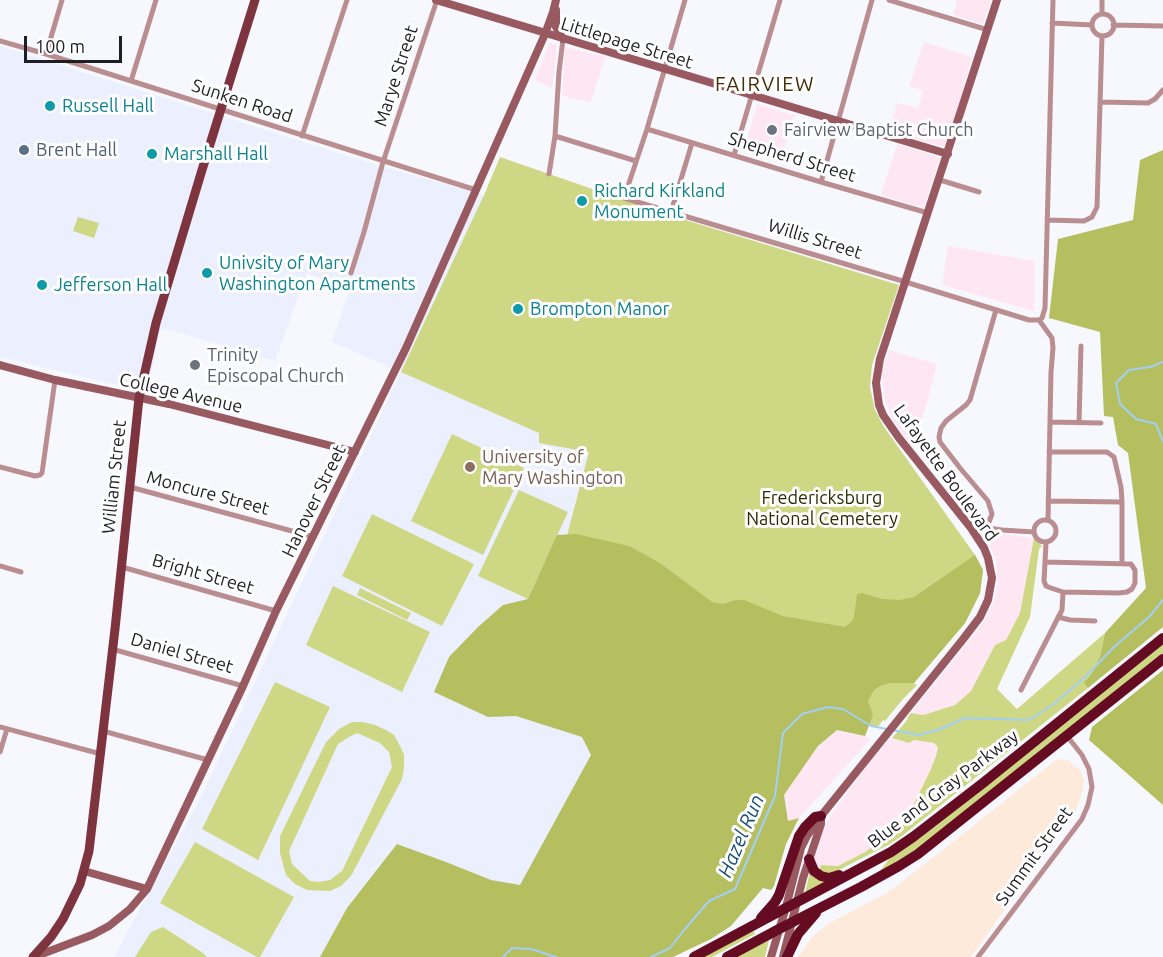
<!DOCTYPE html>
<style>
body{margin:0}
#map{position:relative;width:1163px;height:957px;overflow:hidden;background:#f6f8fe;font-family:Ubuntu,sans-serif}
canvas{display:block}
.scale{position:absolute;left:24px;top:36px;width:98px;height:27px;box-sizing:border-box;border:3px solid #1e1f23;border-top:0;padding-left:8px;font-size:18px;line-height:21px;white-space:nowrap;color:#1e1f23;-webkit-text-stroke:4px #fff;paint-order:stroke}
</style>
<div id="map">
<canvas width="1163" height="957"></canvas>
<div class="scale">100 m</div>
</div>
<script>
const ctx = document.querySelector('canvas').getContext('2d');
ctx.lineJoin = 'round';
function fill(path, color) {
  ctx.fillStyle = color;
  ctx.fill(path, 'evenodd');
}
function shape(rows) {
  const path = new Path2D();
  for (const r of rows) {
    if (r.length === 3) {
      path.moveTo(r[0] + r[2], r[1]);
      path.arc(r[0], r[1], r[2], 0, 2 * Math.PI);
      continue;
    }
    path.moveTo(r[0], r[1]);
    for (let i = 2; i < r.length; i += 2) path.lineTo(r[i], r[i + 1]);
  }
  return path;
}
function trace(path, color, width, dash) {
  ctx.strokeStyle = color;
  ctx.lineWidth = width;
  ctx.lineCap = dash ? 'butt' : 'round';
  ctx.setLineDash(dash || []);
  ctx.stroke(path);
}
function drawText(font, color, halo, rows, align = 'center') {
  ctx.font = font + ' Ubuntu,sans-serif';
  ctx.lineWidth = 6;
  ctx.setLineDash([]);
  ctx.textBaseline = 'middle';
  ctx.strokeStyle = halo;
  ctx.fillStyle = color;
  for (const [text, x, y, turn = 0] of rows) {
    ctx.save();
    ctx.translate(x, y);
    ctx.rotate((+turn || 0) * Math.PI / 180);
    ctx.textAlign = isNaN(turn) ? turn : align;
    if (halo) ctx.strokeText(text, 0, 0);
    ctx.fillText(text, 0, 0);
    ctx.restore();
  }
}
fill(shape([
 [957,0,991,0,983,24,953,15],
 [924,42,972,57,946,147,889,132,897,103,918,108,923,91,909,86],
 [549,43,557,45,552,89,535,80],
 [565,47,605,57,591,102,562,96],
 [757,104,794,115,780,163,744,151],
 [897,144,940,157,924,208,881,195],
 [948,246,1035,261,1034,311,942,285],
 [889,350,937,364,927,404,912,447,892,418,884,397,882,372],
 [980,531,1034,538,1020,613,1006,640,995,645,971,691,955,705,923,715,911,713,984,622,992,606,996,593,997,582,996,560,991,549],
 [837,730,865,736,870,740,799,818,788,822,784,795,818,746],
 [890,738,909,743,914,740,934,743,938,746,936,756,930,771,904,824,865,852,838,866,819,872,813,856,823,829,831,815,869,763]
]), '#fee7f3');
fill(shape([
 [1057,759,1067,760,1081,771,1084,780,1082,793,1076,810,971,957,798,957,814,935,831,922,887,893,934,857]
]), '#feeadb');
fill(shape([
 [0,46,376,165,484,195,637,273,565,543,609,738,495,957,114,957,200,799,401,372,332,342,350,289,307,273,275,361,161,327,147,392,0,357]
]), '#ebeffe');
fill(shape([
 [500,157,659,212,899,285,872,365,870,387,875,410,884,427,975,555,983,570,980,593,965,623,914,683,917,685,903,699,885,721,883,720,878,727,871,726,843,709,609,739,565,543,589,452,539,443,539,433,401,372,484,195],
 [78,217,99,223,94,238,73,231],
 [452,434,524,468,483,555,411,521],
 [519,490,568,512,528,599,478,576],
 [372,514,474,564,442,626,342,576],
 [1034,538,1042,546,1039,549,1030,617,997,689,1017,709,1105,633,1100,656,1092,673,1084,682,1085,685,1088,688,902,836,888,845,831,874,819,872,821,865,838,866,865,852,904,824,930,771,936,756,938,747,934,743,914,740,909,743,892,738,908,719,907,718,911,713,923,715,955,705,971,691,995,645,1006,640,1020,613],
 [333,586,430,632,402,692,306,645],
 [360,588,411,613,407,620,357,595],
 [1163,643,1163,654,923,845,882,871,881,870,891,856],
 [275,682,330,707,258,860,202,829],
 [352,722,363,722,375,725,386,730,394,735,401,748,404,755,404,768,402,779,351,876,341,886,330,891,307,890,295,884,286,875,280,853,280,836,326,742,339,729],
 [357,733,380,743,389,752,392,767,342,871,330,880,319,882,310,881,292,864,289,851,338,744,349,737],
 [195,842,294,897,260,957,257,957,160,903],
 [810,872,825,882,805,893],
 [163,927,203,953,207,957,135,957,151,932],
 [753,930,755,934,725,950,712,957,702,957],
 [769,940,765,957,736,957]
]), '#ced884');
fill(shape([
 [1163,150,1163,627,1088,688,1085,685,1084,682,1092,673,1100,656,1105,633,1146,588,1128,453,1118,445,1113,417,1104,416,1100,332,1049,318,1058,239,1133,220,1140,160],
 [576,534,629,546,660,563,712,602,723,604,736,600,744,600,783,616,845,627,853,620,854,616,857,594,862,593,882,599,900,600,914,597,975,555,983,570,980,593,965,623,914,683,890,683,880,686,874,690,868,701,873,715,865,736,837,730,818,746,784,795,788,821,799,818,786,844,774,886,771,890,763,888,731,926,711,939,673,957,320,957,347,908,397,844,446,862,491,880,520,885,591,755,582,737,516,716,488,717,434,692,449,657,478,627,503,605,528,599,557,535],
 [1163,670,1163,805,1089,740,1092,727]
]), '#b5bf5f');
trace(shape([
 [1163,362,1150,367,1129,370,1116,383,1120,404,1136,419,1156,424,1163,442],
 [892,730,918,735,938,730,965,718,1029,720,1054,704,1085,677,1115,646,1149,617,1163,600],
 [503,957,512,948,531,949,556,957],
 [651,957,670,948,685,929,709,901,735,889,775,796,783,733,802,714,828,707,843,709,871,726,887,729]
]), '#a3cff6', 2);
trace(shape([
 [685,0,647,129,624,198,899,280,1029,320,1039,320],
 [889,0,988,30],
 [1102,14,1102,0],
 [1103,25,11],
 [1052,23,1092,25],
 [1113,25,1163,26],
 [0,41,46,54,476,190],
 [46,54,62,0],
 [131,81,156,0],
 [1101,102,1148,103,1155,99,1163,90],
 [647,129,821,182,928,213],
 [302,136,347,0],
 [555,136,636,161],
 [734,155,780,0],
 [549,174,555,136,559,72,563,39],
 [940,180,979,192],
 [821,182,872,0],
 [671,212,692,143],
 [1047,220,1084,221,1092,217,1097,207,1102,36],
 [351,273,364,232,383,162,437,0],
 [1039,320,1042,318,1045,308,1053,0],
 [1039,320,1052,338,1053,348,1051,372,1048,520],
 [1050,422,1101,423],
 [1079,423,1081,346],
 [1049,452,1107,452,1114,457,1121,487,1122,502,1122,564],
 [0,467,35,476,40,475,42,473,55,380],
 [130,487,314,537],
 [1048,501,1122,502],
 [1045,531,11],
 [987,527,992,514,988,501,960,468,940,442,939,437,941,428,946,421,966,405,970,400,996,310],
 [971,528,981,527,1002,530,1034,532],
 [1045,562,1131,564,1135,570,1135,583,1132,589,1127,592,1119,593,1063,592,1051,588,1046,586,1044,581,1046,543],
 [0,566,21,572],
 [122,567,276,611],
 [1058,617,1070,620,1095,621],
 [112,649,243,686],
 [1021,690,1062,610,1063,592],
 [0,727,101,754],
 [103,731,208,760],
 [0,752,7,729],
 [978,957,1082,819,1088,805,1092,787,1089,769,1082,755,1067,736]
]), '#ba8e90', 5);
trace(shape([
 [436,0,948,154],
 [556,10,556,27,563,39],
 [0,365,55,380,169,404,355,452],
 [84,871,147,889],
 [34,957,92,935,109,926,130,909,147,889,243,686,276,611,406,348,545,34,553,12,556,0],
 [771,957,786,907,801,848,807,836,821,816,964,638,980,617,988,600,992,578,988,558,984,548,971,528,899,438,883,415,879,405,876,383,880,359,997,0],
 [783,957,803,878,821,824,821,817]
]), '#985a60', 8);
trace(shape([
 [33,957,51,937,63,919,80,884,89,851,115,629,139,398,156,323,202,170,255,0]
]), '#7e343e', 9);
trace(shape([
 [809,859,814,871,821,876,829,878,839,875],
 [761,918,775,902,779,895,799,836,805,827,815,817,821,816],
 [694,957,891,852,913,837,983,783,1163,638],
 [727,957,779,929,861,887,899,866,918,854,1163,659],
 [787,957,798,934,816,913]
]), '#660c22', 10);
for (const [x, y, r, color] of [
 [50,106,6,"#0f9aa8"],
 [772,130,6,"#6b7280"],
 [24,150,6,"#5c6f8a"],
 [152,154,6,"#0f9aa8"],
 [582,201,6,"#0f9aa8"],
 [207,273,6,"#0f9aa8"],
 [42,285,6,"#0f9aa8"],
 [518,309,6,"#0f9aa8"],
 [195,365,6,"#6b7280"],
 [470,467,6,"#8d6e63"]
]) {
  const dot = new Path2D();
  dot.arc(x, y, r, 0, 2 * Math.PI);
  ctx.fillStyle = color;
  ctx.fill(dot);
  trace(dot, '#fff', 2);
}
drawText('18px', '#1e1f23', '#fff', [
 ["Littlepage Street",627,43,17],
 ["Marye Street",396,76,-72],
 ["Sunken Road",242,101,18],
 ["Shepherd Street",792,157,17],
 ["Willis Street",815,239,17],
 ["College Avenue",181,393,13],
 ["Lafayette Boulevard",946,473,54],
 ["William Street",114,477,-84],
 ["Moncure Street",208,493,15],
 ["Hanover Street",314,501,-64],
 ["Bright Street",203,574,16],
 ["Daniel Street",182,653,16],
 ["Blue and Gray Parkway",943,789,-37],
 ["Summit Street",1034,856,-54]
]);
drawText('18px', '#0d838f', '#fff', [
 ["Russell Hall",62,106],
 ["Marshall Hall",164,154],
 ["Richard Kirkland",594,191],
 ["Monument",594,212],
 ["Univsity of Mary",219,263],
 ["Washington Apartments",219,284],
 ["Jefferson Hall",54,285],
 ["Brompton Manor",530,309]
], 'left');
drawText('18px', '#5b616d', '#fff', [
 ["Fairview Baptist Church",784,130],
 ["Trinity",207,355],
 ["Episcopal Church",207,376]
], 'left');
drawText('18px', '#4e5e75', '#fff', [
 ["Brent Hall",36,150]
], 'left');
drawText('18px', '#785e54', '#fff', [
 ["University of",482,457],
 ["Mary Washington",482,478]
], 'left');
drawText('18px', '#2a2d03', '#fff', [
 ["Fredericksburg",822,498],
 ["National Cemetery",822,519]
]);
ctx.letterSpacing = '1.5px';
drawText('20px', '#462d0a', '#fff', [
 ["FAIRVIEW",765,84]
]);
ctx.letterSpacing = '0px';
drawText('italic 20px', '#164e78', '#fff', [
 ["Hazel Run",741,836,-67]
]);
</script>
